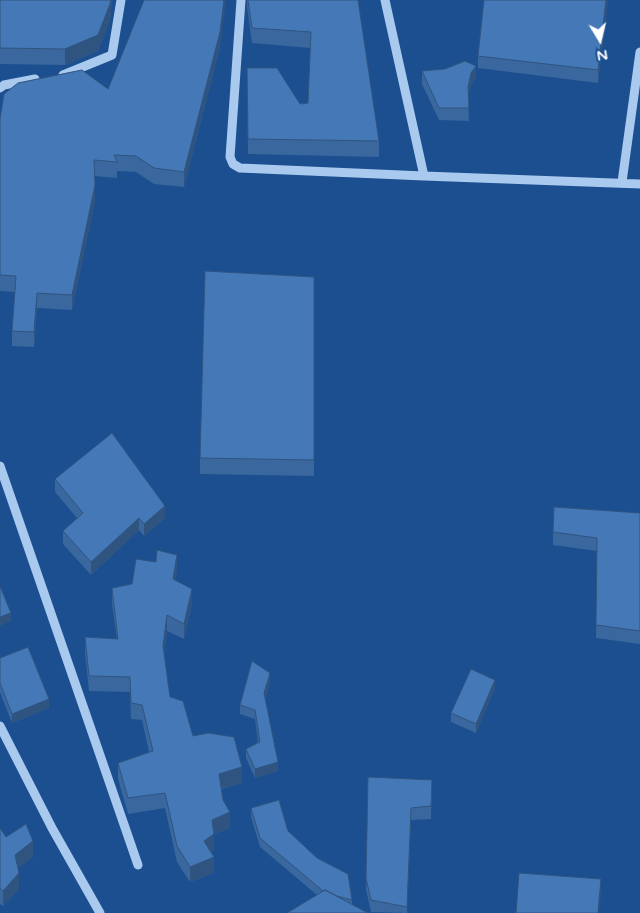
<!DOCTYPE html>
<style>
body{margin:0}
#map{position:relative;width:640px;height:913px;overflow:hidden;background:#1b4f8f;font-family:"Varela Round",sans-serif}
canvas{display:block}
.north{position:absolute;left:575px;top:15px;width:50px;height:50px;-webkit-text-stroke:4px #1b4f8f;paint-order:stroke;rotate:171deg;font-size:14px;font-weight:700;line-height:20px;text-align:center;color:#fff}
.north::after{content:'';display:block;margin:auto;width:18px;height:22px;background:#fff;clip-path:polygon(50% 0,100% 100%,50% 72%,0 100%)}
</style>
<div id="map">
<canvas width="640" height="913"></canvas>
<div class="north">N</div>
</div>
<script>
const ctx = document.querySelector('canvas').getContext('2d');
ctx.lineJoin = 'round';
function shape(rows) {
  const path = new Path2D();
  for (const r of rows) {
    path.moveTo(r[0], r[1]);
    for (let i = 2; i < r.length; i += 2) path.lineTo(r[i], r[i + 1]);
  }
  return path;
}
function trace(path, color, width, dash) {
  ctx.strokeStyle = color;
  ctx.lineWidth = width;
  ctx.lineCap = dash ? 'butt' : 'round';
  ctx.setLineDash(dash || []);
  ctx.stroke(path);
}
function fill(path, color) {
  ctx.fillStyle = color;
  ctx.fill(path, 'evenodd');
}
trace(shape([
 [241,0,230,157,233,164,240,168,424,176],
 [385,0,424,176,640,184],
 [63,75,112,55,121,0],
 [0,88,4,85,35,79],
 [622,182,640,52],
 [0,466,138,865],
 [0,726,52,828,100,913]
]), '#a9c9ee', 9);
fill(shape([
 [0,0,112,0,110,20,98,51,65,65,0,64],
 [247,0,358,0,379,141,379,157,248,154,247,68,300,104,308,103,310,48,252,43,247,6],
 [484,0,608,0,598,83,478,68,478,56],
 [220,47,184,187,154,184,136,172,117,171,117,178,94,176,95,201,72,310,37,308,34,347,12,346,12,331,15,292,0,291,0,119,108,89],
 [422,71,476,78,471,85,468,97,469,121,439,120,422,84],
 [314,277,314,476,200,474,200,458],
 [55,479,165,518,144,536,139,530,91,575,63,544,63,531,77,518,55,492],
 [640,513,640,644,596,638,597,551,553,545,553,532],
 [177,571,175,580,192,604,184,639,167,631,164,653,170,697,193,736,242,783,221,789,223,800,230,828,214,834,214,850,211,852,214,873,190,882,177,862,165,808,128,814,118,779,118,763,149,752,142,720,131,719,130,692,89,691,85,653,85,637,117,639,112,604,112,588,132,584],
 [0,658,49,708,12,723,0,692],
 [270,682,265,699,278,771,255,778,246,758,246,749,258,742,255,719,240,714,240,705],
 [495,688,476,733,451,722,451,713],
 [368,777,432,780,431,819,411,820,407,913,371,912,366,890],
 [251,808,288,831,352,900,352,904,287,913,317,895,260,847,251,817],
 [0,828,6,837,33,857,18,868,19,889,3,906,0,904]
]), '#3a679d');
fill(shape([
 [111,0,112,0,110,20,98,51,65,65,65,49],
 [224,0,226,0,220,47,184,187,184,172],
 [606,0,608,0,598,83,598,70],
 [476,66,476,78,471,85,468,100,468,87,471,73],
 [95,185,95,201,72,310,72,295],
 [37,293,37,308,34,347,34,332],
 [165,506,165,518,144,536,144,524],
 [139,518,139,530,91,575,91,562],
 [177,555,177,571,173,594,173,579],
 [192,589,192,604,184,639,184,624],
 [11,613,11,621,0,626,0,617],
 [167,615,167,631,163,661,163,646],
 [270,673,270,682,264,702,264,693],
 [495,680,495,688,476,733,476,724],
 [49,699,49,708,12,723,12,714],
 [278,762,278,771,255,778,255,769],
 [242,767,242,783,219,789,219,774],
 [411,808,411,820,407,913],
 [230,812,230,828,214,834,214,850,204,856,204,841,212,820],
 [33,841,33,857,15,871,15,855],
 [214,857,214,873,190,882,190,867],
 [19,873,19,889,3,906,3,891],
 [601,879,601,894,599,913,598,913]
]), '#305480');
const building = shape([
 [0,0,111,0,110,4,98,35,65,49,0,48,0,0],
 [144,0,224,0,220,32,184,172,154,168,136,156,114,155,117,162,94,160,95,185,72,295,37,293,34,332,12,331,16,276,0,275,0,119,4,94,18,83,82,70,108,89,144,0],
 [248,0,358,0,379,141,248,139,247,68,277,68,300,104,308,103,311,32,252,28,248,0],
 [484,0,606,0,598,70,478,56,484,0],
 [465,61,476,66,471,73,468,87,469,108,439,108,422,71,445,69,465,61],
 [205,271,314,277,314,460,200,458,205,271],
 [112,433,165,506,144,524,139,518,91,562,63,531,83,513,55,479,112,433],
 [554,507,640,513,640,631,596,625,597,538,553,532,554,507],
 [157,550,177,555,173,579,192,589,184,624,167,615,163,646,170,697,183,701,193,736,208,733,234,737,242,767,219,774,223,800,230,812,212,820,214,834,204,841,214,857,190,867,177,846,165,793,128,798,118,763,153,751,142,705,131,703,130,677,89,676,85,637,118,639,112,588,132,584,136,559,156,562,157,550],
 [0,586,11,613,0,617,0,586],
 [28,647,49,699,12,714,0,683,0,658,28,647],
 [252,661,270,673,264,693,278,762,255,769,246,749,260,742,255,710,240,705,252,661],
 [471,669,495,680,476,724,451,713,471,669],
 [368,777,432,780,431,806,411,808,407,907,371,900,366,878,368,777],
 [279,800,288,831,317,858,348,874,352,900,337,896,325,890,323,891,260,838,251,808,279,800],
 [26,824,33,841,15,855,19,873,3,891,0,888,0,828,6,837,26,824],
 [519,873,601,879,598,913,516,913,519,873],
 [325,890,366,912,372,913,287,913,325,890]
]);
fill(building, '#4478b7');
trace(building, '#305480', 1);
</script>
